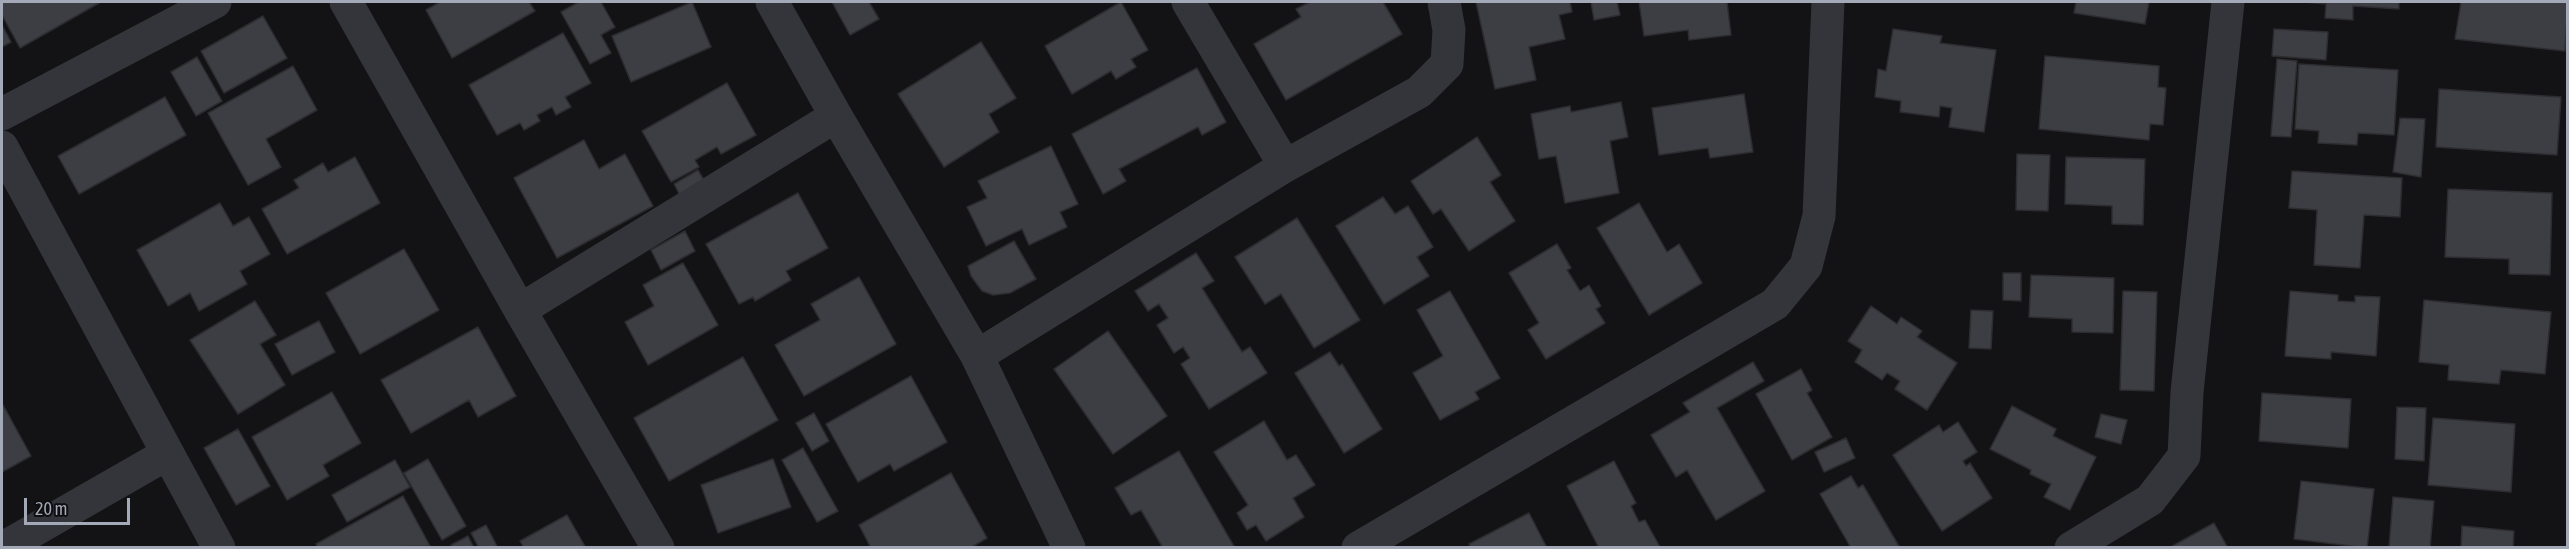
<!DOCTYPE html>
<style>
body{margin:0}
#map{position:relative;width:2569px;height:549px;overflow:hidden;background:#131315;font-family:"Asap Condensed",sans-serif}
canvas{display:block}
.frame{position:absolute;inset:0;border:3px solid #a4a9b7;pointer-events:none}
.scale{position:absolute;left:24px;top:498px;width:106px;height:27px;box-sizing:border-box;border:3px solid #a4a9b7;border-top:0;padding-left:8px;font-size:18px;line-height:21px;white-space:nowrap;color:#a4a9b7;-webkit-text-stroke:4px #0e0e10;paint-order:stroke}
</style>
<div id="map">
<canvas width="2569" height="549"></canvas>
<div class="frame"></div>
<div class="scale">20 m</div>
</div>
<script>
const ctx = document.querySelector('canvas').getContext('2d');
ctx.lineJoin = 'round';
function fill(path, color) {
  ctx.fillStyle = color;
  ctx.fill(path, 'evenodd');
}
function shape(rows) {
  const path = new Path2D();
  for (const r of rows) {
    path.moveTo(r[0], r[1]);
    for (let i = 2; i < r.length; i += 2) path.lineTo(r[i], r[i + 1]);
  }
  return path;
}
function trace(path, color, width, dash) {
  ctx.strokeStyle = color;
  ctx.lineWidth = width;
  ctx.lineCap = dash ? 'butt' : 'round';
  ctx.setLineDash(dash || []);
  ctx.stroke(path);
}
const building = shape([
 [2,2,98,2,99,3,20,48,2,15,2,2],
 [440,2,529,2,535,11,452,58,426,10,440,2],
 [579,2,601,2,615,27,601,35,611,53,590,64,561,12,579,2],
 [692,2,711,47,631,82,612,36,692,2],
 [832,2,869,2,879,19,850,35,832,2],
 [1121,2,1148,50,1131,59,1136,67,1116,79,1111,71,1072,94,1045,46,1121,2],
 [1310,2,1383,2,1402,34,1286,100,1254,44,1301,17,1296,9,1310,2],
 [1476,2,1570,2,1572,12,1559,15,1565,39,1529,47,1536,80,1495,89,1476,2],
 [1591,2,1617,2,1620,15,1594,20,1591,2],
 [1639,2,1727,2,1731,35,1689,40,1688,30,1644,36,1639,2],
 [2076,2,2149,2,2145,24,2074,13,2076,2],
 [2304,2,2399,2,2399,9,2353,6,2353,20,2325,18,2326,4,2304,2],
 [2461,2,2568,2,2565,51,2455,39,2461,2],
 [263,16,287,58,224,93,201,51,263,16],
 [2,25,11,42,2,47,2,25],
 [1893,29,1942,36,1940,43,1996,50,1984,132,1949,127,1952,108,1940,106,1939,117,1900,112,1901,101,1875,97,1878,69,1886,71,1893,29],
 [2274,29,2328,32,2326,60,2272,56,2274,29],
 [563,33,591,83,565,97,571,107,556,115,552,107,537,115,540,121,524,130,520,123,497,135,469,85,563,33],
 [981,42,1016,98,989,114,999,132,944,167,898,94,981,42],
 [2045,56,2159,66,2158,87,2166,88,2163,125,2150,124,2149,140,2039,129,2045,56],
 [197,57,222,101,196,116,171,72,197,57],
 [2277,59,2297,61,2291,137,2271,136,2277,59],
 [2299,64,2398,70,2394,135,2358,133,2357,145,2318,143,2319,131,2295,129,2299,64],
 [293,66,317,110,266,139,281,167,248,185,208,113,293,66],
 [1197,68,1226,122,1202,135,1198,127,1119,169,1126,181,1103,194,1072,134,1197,68],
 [727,83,756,135,721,154,717,147,695,160,699,167,671,182,642,131,727,83],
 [2439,89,2561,97,2557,155,2436,147,2439,89],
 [1744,94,1753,152,1710,158,1708,148,1659,155,1652,108,1744,94],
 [165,97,186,135,79,194,58,156,165,97],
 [1621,102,1628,137,1610,141,1619,193,1565,203,1556,156,1539,159,1531,114,1570,106,1571,112,1621,102],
 [2400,118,2425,119,2421,177,2393,172,2400,118],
 [1477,137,1501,175,1490,182,1515,221,1469,251,1441,209,1433,214,1411,181,1477,137],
 [584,140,599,169,625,154,653,206,557,258,514,178,584,140],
 [1051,146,1078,204,1060,212,1067,227,1029,245,1022,229,986,246,967,207,987,198,978,181,1051,146],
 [2017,154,2050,155,2048,211,2016,210,2017,154],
 [355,157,380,203,287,254,262,209,299,188,294,180,323,163,328,172,355,157],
 [2066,157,2145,159,2143,225,2112,224,2112,206,2065,204,2066,157],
 [698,170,709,189,684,203,674,184,698,170],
 [2292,171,2402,178,2400,217,2364,215,2360,268,2314,265,2317,210,2289,208,2292,171],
 [2448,189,2552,193,2550,275,2509,274,2509,259,2445,257,2448,189],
 [798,193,828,248,786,271,791,280,755,301,753,297,739,304,706,244,798,193],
 [1383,197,1395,214,1408,206,1433,247,1417,257,1429,276,1384,304,1336,226,1383,197],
 [220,203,233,226,249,217,270,254,240,271,247,284,199,311,190,293,168,306,137,250,220,203],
 [1639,203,1667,252,1679,244,1702,283,1649,315,1597,228,1639,203],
 [1297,218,1360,320,1314,348,1281,294,1265,304,1235,257,1297,218],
 [685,231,695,251,661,270,651,250,685,231],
 [1014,241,1036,279,1010,293,993,295,982,291,971,276,968,266,1014,241],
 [1557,244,1571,268,1567,270,1580,291,1589,285,1601,306,1596,309,1605,323,1546,359,1528,330,1539,323,1509,273,1557,244],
 [404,249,439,310,360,354,326,293,404,249],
 [1196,253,1214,281,1202,288,1242,352,1250,347,1267,373,1209,409,1181,364,1190,358,1183,347,1174,353,1157,325,1168,318,1159,304,1148,311,1135,291,1196,253],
 [683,263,718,325,648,365,625,322,654,306,643,285,683,263],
 [2003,273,2021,273,2021,301,2003,300,2003,273],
 [2031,275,2114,278,2113,333,2072,332,2072,319,2029,317,2031,275],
 [859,277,896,344,804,396,775,345,820,320,811,304,859,277],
 [1450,291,1500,378,1475,392,1479,399,1440,420,1413,373,1443,356,1417,310,1450,291],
 [2123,291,2157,292,2154,391,2120,390,2123,291],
 [2290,291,2338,295,2338,301,2355,302,2355,296,2380,297,2376,356,2331,352,2331,359,2285,356,2290,291],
 [2424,300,2551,312,2545,374,2501,370,2499,384,2448,380,2449,365,2419,362,2424,300],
 [255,301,276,335,260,344,285,385,238,414,190,340,255,301],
 [1871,306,1897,324,1901,317,1922,331,1917,337,1957,363,1927,410,1895,389,1900,381,1887,373,1882,380,1855,362,1862,350,1848,341,1871,306],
 [1971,310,1993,311,1991,349,1969,348,1971,310],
 [319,321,335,352,292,375,275,344,319,321],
 [478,327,516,396,478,417,469,400,411,433,381,380,478,327],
 [1108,331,1167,416,1113,454,1054,369,1108,331],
 [1330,352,1339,366,1342,364,1382,429,1344,453,1295,373,1330,352],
 [743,357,778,420,669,481,634,418,743,357],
 [1753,362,1764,381,1717,408,1765,491,1716,520,1687,470,1676,477,1651,435,1690,412,1683,403,1753,362],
 [1801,369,1812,390,1807,393,1832,437,1792,460,1756,394,1801,369],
 [911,376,947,442,894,471,890,464,858,482,826,424,911,376],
 [332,392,361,443,323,465,329,476,287,500,252,437,332,392],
 [2262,393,2351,399,2348,448,2259,441,2262,393],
 [2,403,31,456,2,472,2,403],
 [2012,406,2056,429,2053,436,2096,457,2070,510,2044,497,2051,484,2030,474,2031,470,1990,449,2012,406],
 [2397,407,2426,408,2424,461,2395,459,2397,407],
 [814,413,829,441,812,451,796,423,814,413],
 [2101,414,2127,420,2121,444,2095,437,2101,414],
 [2433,418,2515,424,2511,492,2428,485,2433,418],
 [1264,421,1287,460,1296,455,1315,485,1293,498,1304,517,1266,541,1256,525,1247,530,1237,513,1248,505,1214,452,1264,421],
 [1958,422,1977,452,1963,461,1966,466,1970,463,1992,498,1942,531,1893,455,1939,425,1943,432,1958,422],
 [238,429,270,486,236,505,204,448,238,429],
 [1846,438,1855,458,1824,472,1815,452,1846,438],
 [803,448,838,511,817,522,782,460,803,448],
 [1179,451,1235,548,1163,548,1141,510,1131,515,1115,488,1179,451],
 [428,459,466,526,442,540,404,473,428,459],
 [773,459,791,507,718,533,701,485,773,459],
 [395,460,410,487,347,522,332,495,395,460],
 [1614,461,1636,503,1631,506,1639,522,1645,520,1660,547,1599,548,1567,486,1614,461],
 [951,473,987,538,970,548,871,548,859,525,951,473],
 [1851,476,1858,488,1863,485,1900,548,1851,548,1820,494,1851,476],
 [2301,481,2374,489,2367,548,2294,539,2301,481],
 [403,496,430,546,318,548,316,544,403,496],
 [2393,497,2434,501,2430,548,2389,548,2393,497],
 [1529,513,1547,548,1471,548,1469,544,1529,513],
 [567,515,586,548,524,548,520,541,567,515],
 [2214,523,2228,548,2169,548,2214,523],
 [486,525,498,548,479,548,471,533,486,525],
 [2462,526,2514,531,2513,548,2461,548,2462,526],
 [468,536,474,548,453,548,451,545,468,536]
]);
fill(building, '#3d3e43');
trace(building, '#2d2d31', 1.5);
trace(shape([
 [346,2,520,310,658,548],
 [772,2,836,116,977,356,1069,548],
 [1188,2,1285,166],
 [2,114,215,2],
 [2,147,219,548],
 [520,310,836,116],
 [977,356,1285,166,1419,92,1447,64,1449,30,1444,2],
 [3,548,167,454],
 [1358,548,1775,304,1806,266,1819,216,1828,2],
 [2071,548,2150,500,2184,456,2187,392,2228,2]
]), '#34353a', 33);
</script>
